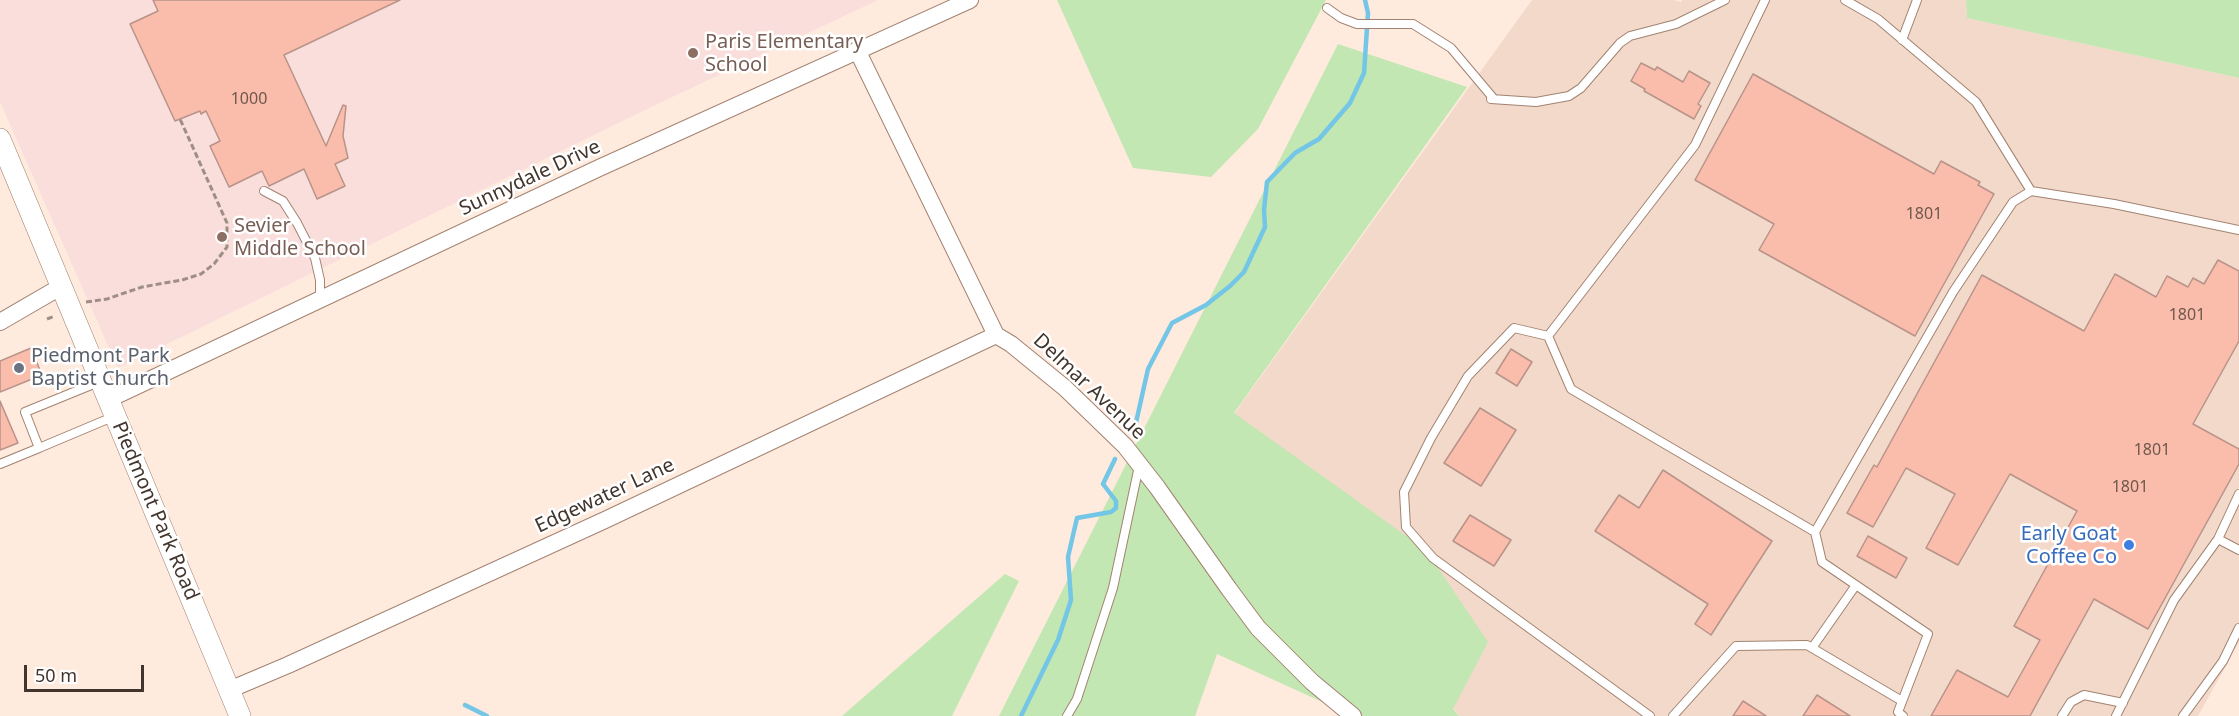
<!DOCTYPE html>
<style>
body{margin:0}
#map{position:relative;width:2239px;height:716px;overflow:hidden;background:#ffeade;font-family:"Noto Sans",sans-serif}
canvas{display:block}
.scale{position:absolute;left:24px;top:665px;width:120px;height:27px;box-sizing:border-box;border:3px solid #42352d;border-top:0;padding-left:8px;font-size:18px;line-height:21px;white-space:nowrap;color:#42352d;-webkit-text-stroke:4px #fff;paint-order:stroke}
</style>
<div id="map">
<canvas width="2239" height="716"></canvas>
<div class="scale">50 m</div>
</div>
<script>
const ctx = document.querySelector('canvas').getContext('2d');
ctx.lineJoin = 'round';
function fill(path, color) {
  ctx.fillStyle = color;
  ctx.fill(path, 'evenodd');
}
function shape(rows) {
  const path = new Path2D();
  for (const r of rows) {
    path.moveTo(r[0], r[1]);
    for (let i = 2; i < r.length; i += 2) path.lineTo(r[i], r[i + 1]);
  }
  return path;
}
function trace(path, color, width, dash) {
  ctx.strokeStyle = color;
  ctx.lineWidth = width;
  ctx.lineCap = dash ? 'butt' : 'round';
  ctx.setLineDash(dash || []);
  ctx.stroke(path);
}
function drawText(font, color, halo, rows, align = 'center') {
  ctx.font = font + ' "Noto Sans",sans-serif';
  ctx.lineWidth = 5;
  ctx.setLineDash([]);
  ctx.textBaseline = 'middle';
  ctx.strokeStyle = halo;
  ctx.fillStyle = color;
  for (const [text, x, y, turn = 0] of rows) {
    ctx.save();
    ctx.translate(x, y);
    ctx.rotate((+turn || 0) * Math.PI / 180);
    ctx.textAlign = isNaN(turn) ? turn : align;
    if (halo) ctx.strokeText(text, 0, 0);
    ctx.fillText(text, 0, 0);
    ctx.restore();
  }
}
fill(shape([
 [1532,0,1674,0,1681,2,1682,0,1966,0,1967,18,2239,78,2239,642,2198,716,1459,716,1234,414]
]), '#f2d9ca');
fill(shape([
 [0,0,878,0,651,107,118,368,0,102]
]), '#f9dedc');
fill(shape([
 [1057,0,1326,0,1258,129,1211,177,1133,168],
 [1966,0,2239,0,2239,78,1967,18],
 [1338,44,1467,87,1234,413,1426,550,1488,642,1453,709,1459,716,1353,716,1217,654,1195,716,999,716],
 [1005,574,1019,581,952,716,842,716]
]), '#c2e7b2');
trace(shape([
 [1135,427,1148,369,1172,323,1206,305,1230,286,1244,272,1265,227,1264,210,1267,182,1295,153,1319,139,1350,103,1364,73,1368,13,1365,0],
 [465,705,487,716],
 [1021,716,1058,640,1071,600,1068,557,1077,518,1111,512,1116,508,1116,501,1103,484,1115,459]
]), '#74c6e7', 4.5);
const building = shape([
 [153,0,400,0,284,55,326,146,343,105,346,106,343,136,348,158,335,164,345,186,317,199,304,169,269,186,262,171,229,187,210,146,220,141,206,111,201,114,200,111,175,121,130,24,158,11,153,0],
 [1641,63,1655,70,1657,67,1683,82,1689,71,1710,83,1698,104,1701,106,1694,119,1644,91,1645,89,1631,81,1641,63],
 [1753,74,1934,174,1941,161,1980,182,1978,185,1994,194,1915,336,1759,250,1774,224,1695,180,1753,74],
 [2218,260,2239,271,2239,341,2193,424,2239,449,2239,464,2148,629,2094,599,2030,716,1931,716,1957,670,2008,697,2040,640,2014,626,2077,511,2010,474,1958,565,1926,548,1955,494,1906,468,1873,527,1847,513,1874,465,1877,467,1982,275,2084,331,2115,274,2156,297,2167,276,2188,287,2193,278,2204,284,2218,260],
 [31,348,42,375,0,392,0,361,31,348],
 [1511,349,1532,362,1517,386,1496,373,1511,349],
 [0,401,18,443,0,450,0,401],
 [1480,408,1516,430,1481,486,1444,463,1480,408],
 [1663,470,1772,541,1711,635,1695,624,1708,604,1595,531,1619,495,1639,508,1663,470],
 [1470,515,1511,540,1494,566,1453,541,1470,515],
 [1868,536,1907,558,1896,578,1857,556,1868,536],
 [1817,695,1850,716,1803,716,1817,695],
 [1743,701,1766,716,1733,716,1743,701]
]);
fill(building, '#fabdac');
trace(building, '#b89389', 1.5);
const service = shape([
 [1765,0,1695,145,1548,336,1571,389,1815,532],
 [1845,0,1878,19,1976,102,2031,191],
 [1327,8,1341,18,1357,24,1413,24,1451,48,1494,99],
 [1902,40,1917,0],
 [1491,99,1536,102,1569,96,1581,88,1620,43,1630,36,1676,24,1725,0],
 [264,191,283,201,297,223,315,258,320,280,320,300],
 [1548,336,1514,328,1468,376,1431,438,1404,492,1406,527,1433,558,1650,716],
 [101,381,25,412,39,448,115,416],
 [0,464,39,448],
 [2218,539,2239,550],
 [1812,648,1856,585],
 [1067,716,1077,699,1113,588,1139,466],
 [1673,716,1736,646,1807,645,1902,701],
 [1903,716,1898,712,1928,634,1822,562,1815,532,1953,292,2013,202,2031,191,2114,204,2239,230],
 [2062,716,2071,702,2084,695,2123,703],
 [2116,716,2174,600,2218,539,2239,494],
 [2183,716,2223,661,2239,628]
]);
const minor = shape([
 [857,50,996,335,1011,344,1065,388,1125,446,1157,487,1229,589,1258,628,1312,682,1353,716],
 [0,322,62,286],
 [109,399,599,168,970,0],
 [229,690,288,665,605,520,996,335]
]);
const tertiary = shape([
 [0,139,240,716]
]);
trace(service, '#a28371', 10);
trace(minor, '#a28371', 18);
trace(tertiary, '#a28371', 22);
trace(shape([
 [86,302,107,299,142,287,182,280,201,274,214,264,227,247,227,223,180,119],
 [47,319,55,316]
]), '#9f8e84', 3, [6, 3]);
trace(service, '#fff', 8);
trace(minor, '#fff', 16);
trace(tertiary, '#fff', 21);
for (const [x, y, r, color] of [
 [693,53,6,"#8d6e63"],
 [222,237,6,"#8d6e63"],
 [19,368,6,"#6b7280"],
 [2129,545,6,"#3f7fe0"]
]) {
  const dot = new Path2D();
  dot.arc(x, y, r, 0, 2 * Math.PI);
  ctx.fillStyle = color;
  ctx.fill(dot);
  trace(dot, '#fff', 2);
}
drawText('16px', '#70574d', null, [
 ["1000",249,99],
 ["1801",1924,214],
 ["1801",2187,315],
 ["1801",2152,450],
 ["1801",2130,487]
]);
drawText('20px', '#785e54', '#fff', [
 ["Paris Elementary",705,42],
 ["School",705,65],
 ["Sevier",234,226],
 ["Middle School",234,249]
], 'left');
drawText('20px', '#42352d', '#fff', [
 ["Sunnydale Drive",530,178,-25],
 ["Delmar Avenue",1089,387,43],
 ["Edgewater Lane",605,496,-25],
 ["Piedmont Park Road",155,511,67]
]);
drawText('20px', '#5b616d', '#fff', [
 ["Piedmont Park",31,356],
 ["Baptist Church",31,379]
], 'left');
drawText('20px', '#366cbe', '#fff', [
 ["Early Goat",2117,534],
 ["Coffee Co",2117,557]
], 'right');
</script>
